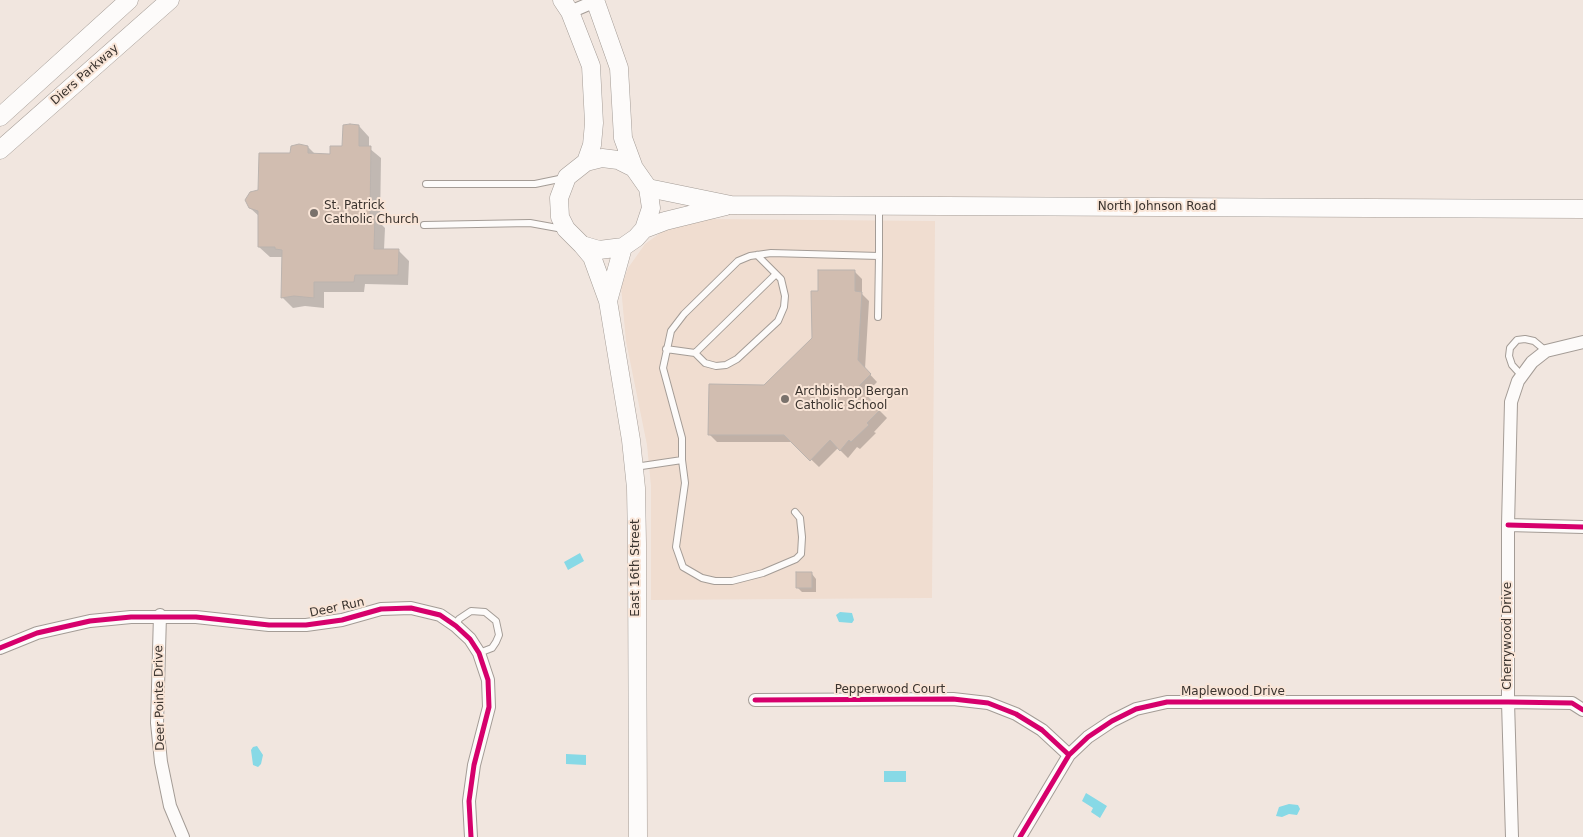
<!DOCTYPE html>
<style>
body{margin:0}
canvas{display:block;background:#f1e6df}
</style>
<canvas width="1583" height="837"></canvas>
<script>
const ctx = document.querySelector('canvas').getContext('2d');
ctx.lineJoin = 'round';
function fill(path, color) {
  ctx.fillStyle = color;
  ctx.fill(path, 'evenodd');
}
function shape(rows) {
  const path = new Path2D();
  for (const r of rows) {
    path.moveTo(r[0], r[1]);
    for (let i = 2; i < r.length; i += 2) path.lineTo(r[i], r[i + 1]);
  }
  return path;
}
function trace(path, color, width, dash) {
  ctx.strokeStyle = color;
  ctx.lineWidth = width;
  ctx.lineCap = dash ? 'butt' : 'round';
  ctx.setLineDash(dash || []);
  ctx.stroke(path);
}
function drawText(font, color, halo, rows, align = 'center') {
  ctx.font = font + ' "DejaVu Sans",sans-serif';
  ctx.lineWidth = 4;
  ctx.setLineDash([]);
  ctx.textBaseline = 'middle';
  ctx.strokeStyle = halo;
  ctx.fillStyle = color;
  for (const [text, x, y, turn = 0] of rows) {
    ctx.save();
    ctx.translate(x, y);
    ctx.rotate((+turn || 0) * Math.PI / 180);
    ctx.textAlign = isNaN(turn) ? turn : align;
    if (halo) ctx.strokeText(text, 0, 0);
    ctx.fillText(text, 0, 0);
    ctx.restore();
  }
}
fill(shape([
 [706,219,935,221,932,598,651,600,651,486,647,445,626,341,621,287,628,268,645,244,663,231]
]), '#f0ddd0');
fill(shape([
 [580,553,584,561,568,570,564,562],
 [840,612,852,613,854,620,852,623,839,622,836,615],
 [257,746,263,755,261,764,258,767,253,765,251,750,253,747],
 [566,754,586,755,586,765,566,764],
 [884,771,906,771,906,782,884,782],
 [1086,793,1107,806,1100,818,1091,812,1093,808,1082,801],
 [1289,804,1298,805,1300,809,1297,815,1289,814,1282,817,1276,816,1279,807]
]), '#87d9e6');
fill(shape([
 [359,126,369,137,369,148,381,158,380,223,385,228,384,250,398,250,409,261,408,285,365,284,364,292,324,292,324,308,305,306,293,308,282,297,283,257,270,257,259,247,260,217,250,208,259,191,291,154,308,147,316,155,331,155,343,147],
 [854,271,862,279,862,294,869,301,865,369,877,382,864,395,887,418,874,432,876,433,860,449,857,447,848,458,838,448,819,467,793,442,717,442,709,434,765,386,813,338,819,292],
 [812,574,816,579,816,592,802,592,797,587]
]), '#0003');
const building = shape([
 [350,124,359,125,359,146,371,146,370,216,375,216,374,249,399,249,398,275,355,275,354,282,314,282,314,298,294,296,281,298,282,250,275,249,275,247,258,247,258,211,249,208,245,200,250,192,258,190,259,153,290,153,291,146,299,144,308,146,308,153,330,154,330,146,342,146,343,125,350,124],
 [818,270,855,270,855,291,862,292,858,360,871,374,858,387,880,410,867,423,869,425,851,442,849,440,840,451,830,440,810,461,784,435,708,435,709,384,764,385,812,338,811,291,818,291,818,270],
 [796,572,812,572,812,588,796,588,796,572]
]);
fill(building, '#d1bdb0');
trace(building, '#bbb3ae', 1);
const lane = shape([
 [426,184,535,184,564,178],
 [424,225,530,223,563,229],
 [878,317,879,256],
 [666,349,695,353,705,363,716,366,726,365,737,359,778,321,784,307,785,296,781,279,757,255],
 [695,353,776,274],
 [1522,376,1512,365,1509,356,1510,348,1517,340,1525,339,1534,341,1546,351],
 [682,460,682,438,663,368,671,331,684,314,738,261,750,256,771,253,879,256,879,207],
 [635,467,682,460,685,483,676,547,683,567,702,578,715,581,732,581,763,573,796,559,801,554,802,537,800,518,795,512],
 [456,626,459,619,471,611,485,612,496,621,499,635,496,642,492,648,479,653]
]);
const street = shape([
 [570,12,598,0],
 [1508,525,1583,527],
 [160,615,157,723,161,762,170,806,183,837],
 [0,648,37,633,90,621,131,617,196,617,269,625,306,625,342,620,381,609,411,608,440,615,456,626,470,639,479,653,488,680,489,707,474,765,469,801,471,837],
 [755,700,953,699,988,703,1016,714,1042,730,1069,755],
 [1020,837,1069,755,1088,737,1112,721,1136,709,1167,702,1508,702,1572,703,1583,710],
 [1512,837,1508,702,1508,525,1511,402,1518,381,1532,362,1546,351,1583,342]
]);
const secondary = shape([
 [562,0,570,12,591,66,594,123,592,145,586,162],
 [595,0,619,68,623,138,634,168,648,188,651,208,644,229,636,238,623,247,599,250,582,245,566,229,560,217,559,198,567,177,586,162,602,158,618,160,634,168],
 [0,117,129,0],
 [0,150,170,0],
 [648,188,731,205,1583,209],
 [644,229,665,221,726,206],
 [582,245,592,257,608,301,631,440,636,488,637,544,638,837],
 [608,301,623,247]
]);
trace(lane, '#a49c96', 8);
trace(street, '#a49c96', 14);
trace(secondary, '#a49c96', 19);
trace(lane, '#fdfbfa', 6);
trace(street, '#fdfbfa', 12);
trace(secondary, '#fdfbfa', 18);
trace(shape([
 [1508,525,1583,527],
 [0,648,37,633,90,621,131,617,196,617,269,625,306,625,342,620,381,609,411,608,440,615,456,626,470,639,479,653,488,680,489,707,474,765,469,801,471,837],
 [755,700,953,699,988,703,1016,714,1042,730,1069,755],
 [1020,837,1069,755,1088,737,1112,721,1136,709,1167,702,1508,702,1572,703,1583,710]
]), '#d6006c', 5);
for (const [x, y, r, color] of [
 [314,213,5,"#7a726c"],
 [785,399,5,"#7a726c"]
]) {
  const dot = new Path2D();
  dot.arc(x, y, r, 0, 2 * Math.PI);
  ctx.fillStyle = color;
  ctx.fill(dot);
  trace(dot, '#f9e5d7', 2);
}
drawText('12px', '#3a332e', '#f9e5d7', [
 ["Diers Parkway",85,75,-41],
 ["North Johnson Road",1157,207],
 ["East 16th Street",636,568,-90],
 ["Deer Run",337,608,-12],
 ["Cherrywood Drive",1508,636,-90],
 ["Pepperwood Court",890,690],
 ["Maplewood Drive",1233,692],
 ["Deer Pointe Drive",160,698,-91]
]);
drawText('12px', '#3a332e', '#f9e5d7', [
 ["St. Patrick",324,206],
 ["Catholic Church",324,220],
 ["Archbishop Bergan",795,392],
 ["Catholic School",795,406]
], 'left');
</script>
